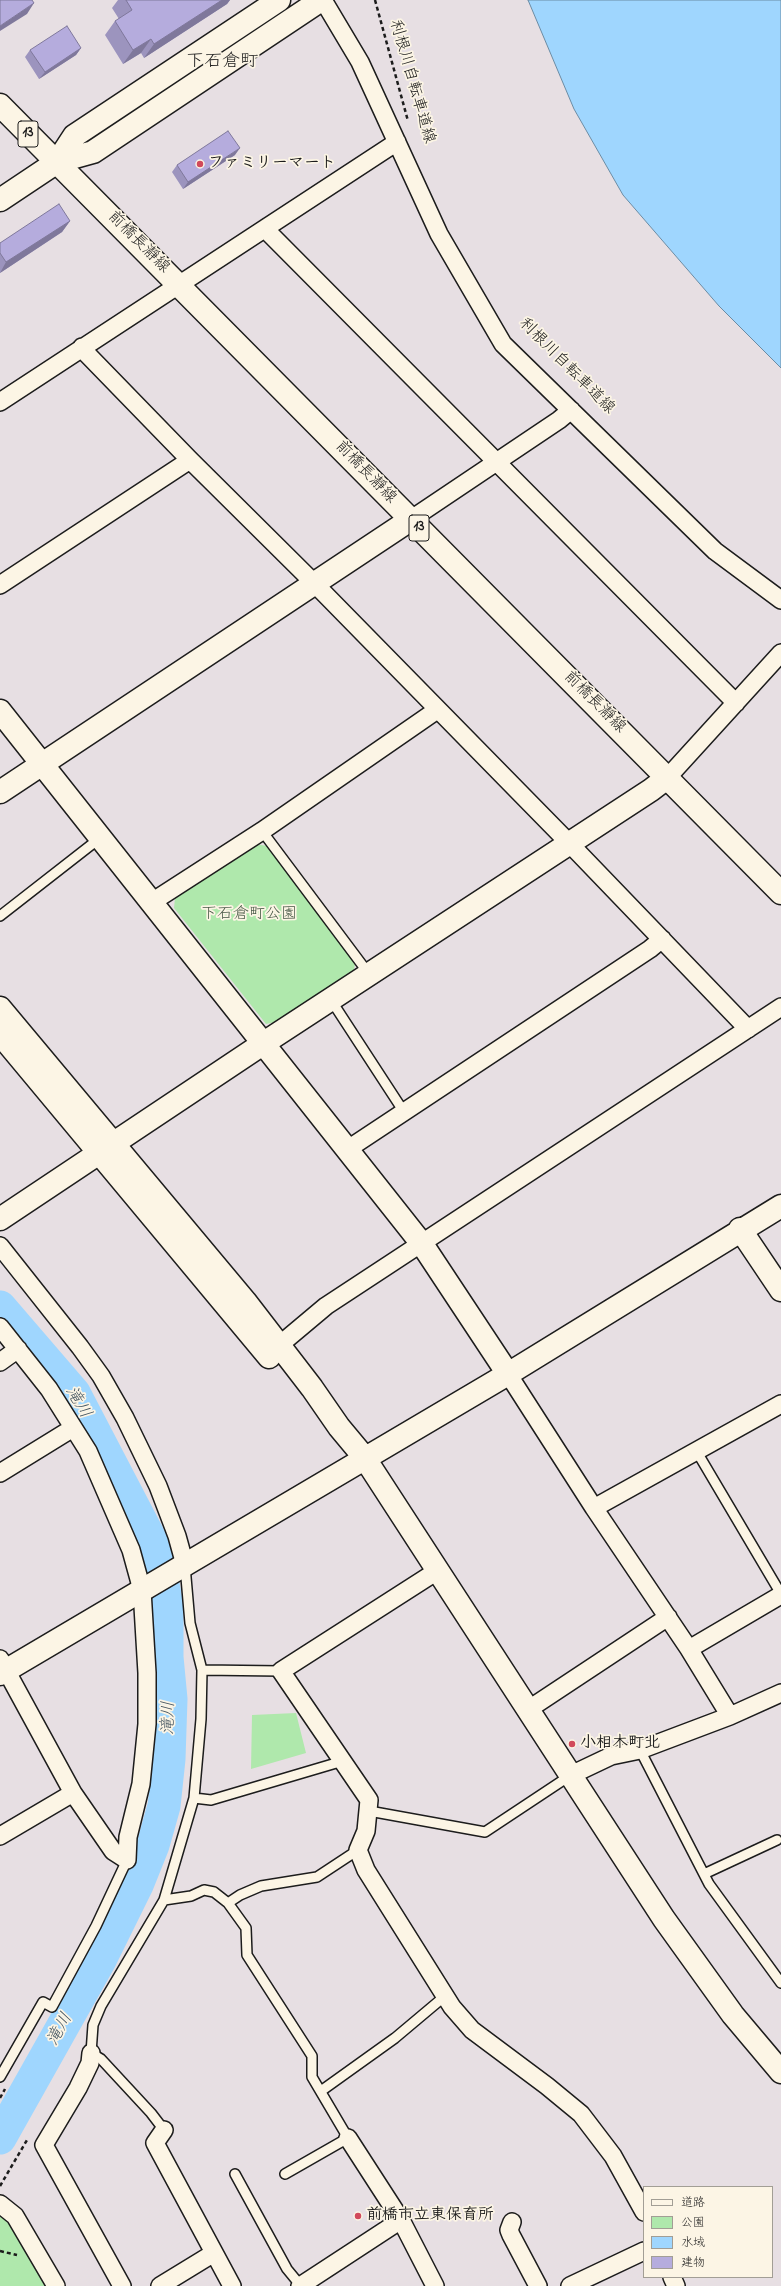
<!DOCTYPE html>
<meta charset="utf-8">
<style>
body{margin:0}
#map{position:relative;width:781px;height:2286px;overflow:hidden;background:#e7dfe3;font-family:"Indie Flower","Klee One",sans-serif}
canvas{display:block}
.legend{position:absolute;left:643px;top:2186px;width:130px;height:92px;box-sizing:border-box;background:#fcf5e5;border:1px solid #a29e95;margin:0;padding:5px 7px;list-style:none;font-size:12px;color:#1c1c1c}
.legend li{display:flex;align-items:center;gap:8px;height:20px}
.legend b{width:20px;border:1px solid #a29e95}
</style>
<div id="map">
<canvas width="781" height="2286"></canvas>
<ul class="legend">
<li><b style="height:5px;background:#fcf5e5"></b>道路</li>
<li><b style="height:11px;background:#afe8ac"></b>公園</li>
<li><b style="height:11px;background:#9fd6fe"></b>水域</li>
<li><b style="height:11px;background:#b5acdd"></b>建物</li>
</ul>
</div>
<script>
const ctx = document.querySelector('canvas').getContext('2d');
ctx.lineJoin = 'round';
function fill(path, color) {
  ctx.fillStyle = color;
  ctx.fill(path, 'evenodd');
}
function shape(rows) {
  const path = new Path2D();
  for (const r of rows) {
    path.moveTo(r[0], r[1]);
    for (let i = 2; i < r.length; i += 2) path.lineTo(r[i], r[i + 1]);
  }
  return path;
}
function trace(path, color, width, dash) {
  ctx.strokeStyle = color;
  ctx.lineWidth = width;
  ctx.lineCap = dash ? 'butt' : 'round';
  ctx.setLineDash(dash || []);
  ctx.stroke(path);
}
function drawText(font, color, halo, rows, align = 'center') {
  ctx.font = font + ' "Indie Flower","Klee One",sans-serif';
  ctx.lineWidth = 3.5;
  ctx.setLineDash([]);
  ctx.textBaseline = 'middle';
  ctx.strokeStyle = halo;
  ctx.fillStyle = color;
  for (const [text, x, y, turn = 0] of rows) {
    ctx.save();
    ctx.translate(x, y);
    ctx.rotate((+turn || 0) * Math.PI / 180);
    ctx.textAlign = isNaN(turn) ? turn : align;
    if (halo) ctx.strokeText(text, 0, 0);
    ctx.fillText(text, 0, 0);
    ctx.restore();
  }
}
fill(shape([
 [256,844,267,846,355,964,354,970,276,1022,266,1024,174,908,175,898],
 [296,1713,306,1753,251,1769,252,1715],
 [0,2211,11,2219,47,2286,0,2286]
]), '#afe8ac');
const water = shape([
 [528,0,781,0,781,368,719,306,623,195,574,109,528,0]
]);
fill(water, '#9fd6fe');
trace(water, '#6b8ca4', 1);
trace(shape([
 [0,1307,74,1393,157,1552,167,1606,167,1657,171,1699,169,1759,164,1806,153,1845,137,1885,100,1960,0,2138]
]), '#9fd6fe', 33);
const lane = shape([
 [262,831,369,974],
 [0,916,100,838],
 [331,1000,404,1112],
 [697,1452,781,1594],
 [202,1670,281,1671],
 [640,1750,709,1884,781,1983],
 [194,1798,211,1800,343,1761],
 [369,1811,485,1832,571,1775],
 [704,1874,777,1840],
 [164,1900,191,1896,204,1890,214,1892,228,1903,246,1928,247,1955,312,2056,312,2077,348,2138,285,2174],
 [228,1903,240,1895,261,1886,317,1877,358,1850],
 [0,2077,43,2002,52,2007,96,1926,127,1860],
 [321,2091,395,2038,445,1996],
 [164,2130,151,2113,101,2059,91,2053,93,2025,101,2006,164,1900,194,1798,201,1719,202,1670,190,1623,185,1566],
 [235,2174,287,2269,301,2286]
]);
const street = shape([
 [323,0,360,62,439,234,503,344,715,551,781,600],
 [267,227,270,234,736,703],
 [82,347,87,354,190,460,314,583,570,844,748,1029],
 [0,402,397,142],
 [410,520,559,420,571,410],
 [0,585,190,460],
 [668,777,781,653],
 [152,902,262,831,437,710],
 [348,1149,650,949,662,939],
 [0,1246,80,1347,101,1376,125,1418,158,1486,177,1536,185,1565],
 [0,1327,49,1389,88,1451,131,1550,142,1590,147,1673,147,1724,141,1784,128,1837,127,1860],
 [270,1353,326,1306,781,1007],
 [0,1362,18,1349],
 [508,1374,594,1508,689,1649,730,1716],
 [0,1473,73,1428],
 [594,1508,781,1404],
 [437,1571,281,1671,369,1800,366,1831,358,1850,366,1870,452,2007,472,2030,547,2086,581,2114,613,2156,644,2212],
 [689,1649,781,1595],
 [0,1659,73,1793,113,1851,127,1860],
 [529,1709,668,1617],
 [571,1775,611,1756,640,1750,730,1716,781,1693],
 [0,1836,73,1793],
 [91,2053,90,2063,78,2088,44,2145,122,2286],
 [164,2130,155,2143,232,2286],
 [348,2138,401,2220,435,2286],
 [0,2204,15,2216,56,2286],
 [512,2222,509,2230,511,2235,538,2286],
 [672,2277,676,2286],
 [160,2286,214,2253],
 [300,2286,401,2220],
 [570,2286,644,2251]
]);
const secondary = shape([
 [57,162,74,136,279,0],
 [0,200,57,162,93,152,321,0],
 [0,711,422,1244,508,1374],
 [0,792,410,520],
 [0,1008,245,1301,312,1388,339,1427,364,1457,664,1919,733,2015,781,2072],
 [0,1034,269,1357],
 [0,1219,264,1043,651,790,668,777],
 [740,1229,781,1290],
 [0,1674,508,1374,781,1206]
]);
const primary = shape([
 [0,105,781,893]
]);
trace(lane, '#1c1c1c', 12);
trace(street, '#1c1c1c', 20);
trace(secondary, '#1c1c1c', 25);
trace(primary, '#1c1c1c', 25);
trace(shape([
 [375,0,408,121],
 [0,2098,5,2089],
 [0,2186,27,2140],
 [0,2251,17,2255]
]), '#1c1c1c', 2.5, [4, 3]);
trace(lane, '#fcf5e5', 9);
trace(street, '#fcf5e5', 17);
trace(secondary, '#fcf5e5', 22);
trace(primary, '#fcf5e5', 22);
fill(shape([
 [118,0,230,0,227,4,144,58,141,53,123,64,105,35,115,21,119,19,112,8],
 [81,48,76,55,39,79,25,57,30,50],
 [235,155,183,189,172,172,177,165],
 [70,221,62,232,0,273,0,243]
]), '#9c94be');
fill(shape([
 [222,0,230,0,227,4,144,58,154,44],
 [34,3,27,14,0,31,0,26],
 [151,39,141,53,123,64,133,50],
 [81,48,76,55,39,79,45,72],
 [240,148,235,155,183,189,188,182],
 [70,221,62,232,0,273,6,262]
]), '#7f789b');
const building = shape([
 [0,0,32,0,34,3,0,26,0,0],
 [126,0,222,0,154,44,151,39,133,50,115,21,132,10,126,0],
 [67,26,81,48,45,72,30,50,67,26],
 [228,131,240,148,188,182,177,165,228,131],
 [59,204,70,221,6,262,0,253,0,243,59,204]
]);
fill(building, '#b5acdd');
trace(building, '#7f789b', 1);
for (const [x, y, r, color] of [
 [200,164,4,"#d1495b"],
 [572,1744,4,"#d1495b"],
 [358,2216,4,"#d1495b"]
]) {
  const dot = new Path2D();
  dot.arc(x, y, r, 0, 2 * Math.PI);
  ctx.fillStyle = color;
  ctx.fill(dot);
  trace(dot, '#fcf5e5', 1.5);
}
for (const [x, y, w] of [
 [28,134,20],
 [419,528,20]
]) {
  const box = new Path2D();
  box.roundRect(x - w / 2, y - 13, w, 26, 3);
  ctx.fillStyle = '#fcf5e5';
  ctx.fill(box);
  trace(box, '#1c1c1c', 1);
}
drawText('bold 15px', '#1c1c1c', null, [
 ["13",28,134],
 ["13",419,528]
]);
drawText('16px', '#1c1c1c', '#fcf5e5', [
 ["利根川自転車道線",411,82,74],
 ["前橋長瀞線",138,243,45],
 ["利根川自転車道線",566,367,45],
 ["前橋長瀞線",365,473,46],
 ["前橋長瀞線",594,703,45]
]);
drawText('bold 16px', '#1c1c1c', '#fcf5e5', [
 ["ファミリーマート",208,164],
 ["小相木町北",580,1744],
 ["前橋市立東保育所",366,2216]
], 'left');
drawText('16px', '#485947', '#fcf5e5', [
 ["下石倉町公園",249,915]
]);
drawText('italic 17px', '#435460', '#fcf5e5', [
 ["滝川",77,1403,59],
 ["滝川",170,1718,-89],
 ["滝川",61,2030,-61]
]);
drawText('18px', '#1c1c1c', '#fcf5e5', [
 ["下石倉町",222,63]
]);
</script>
